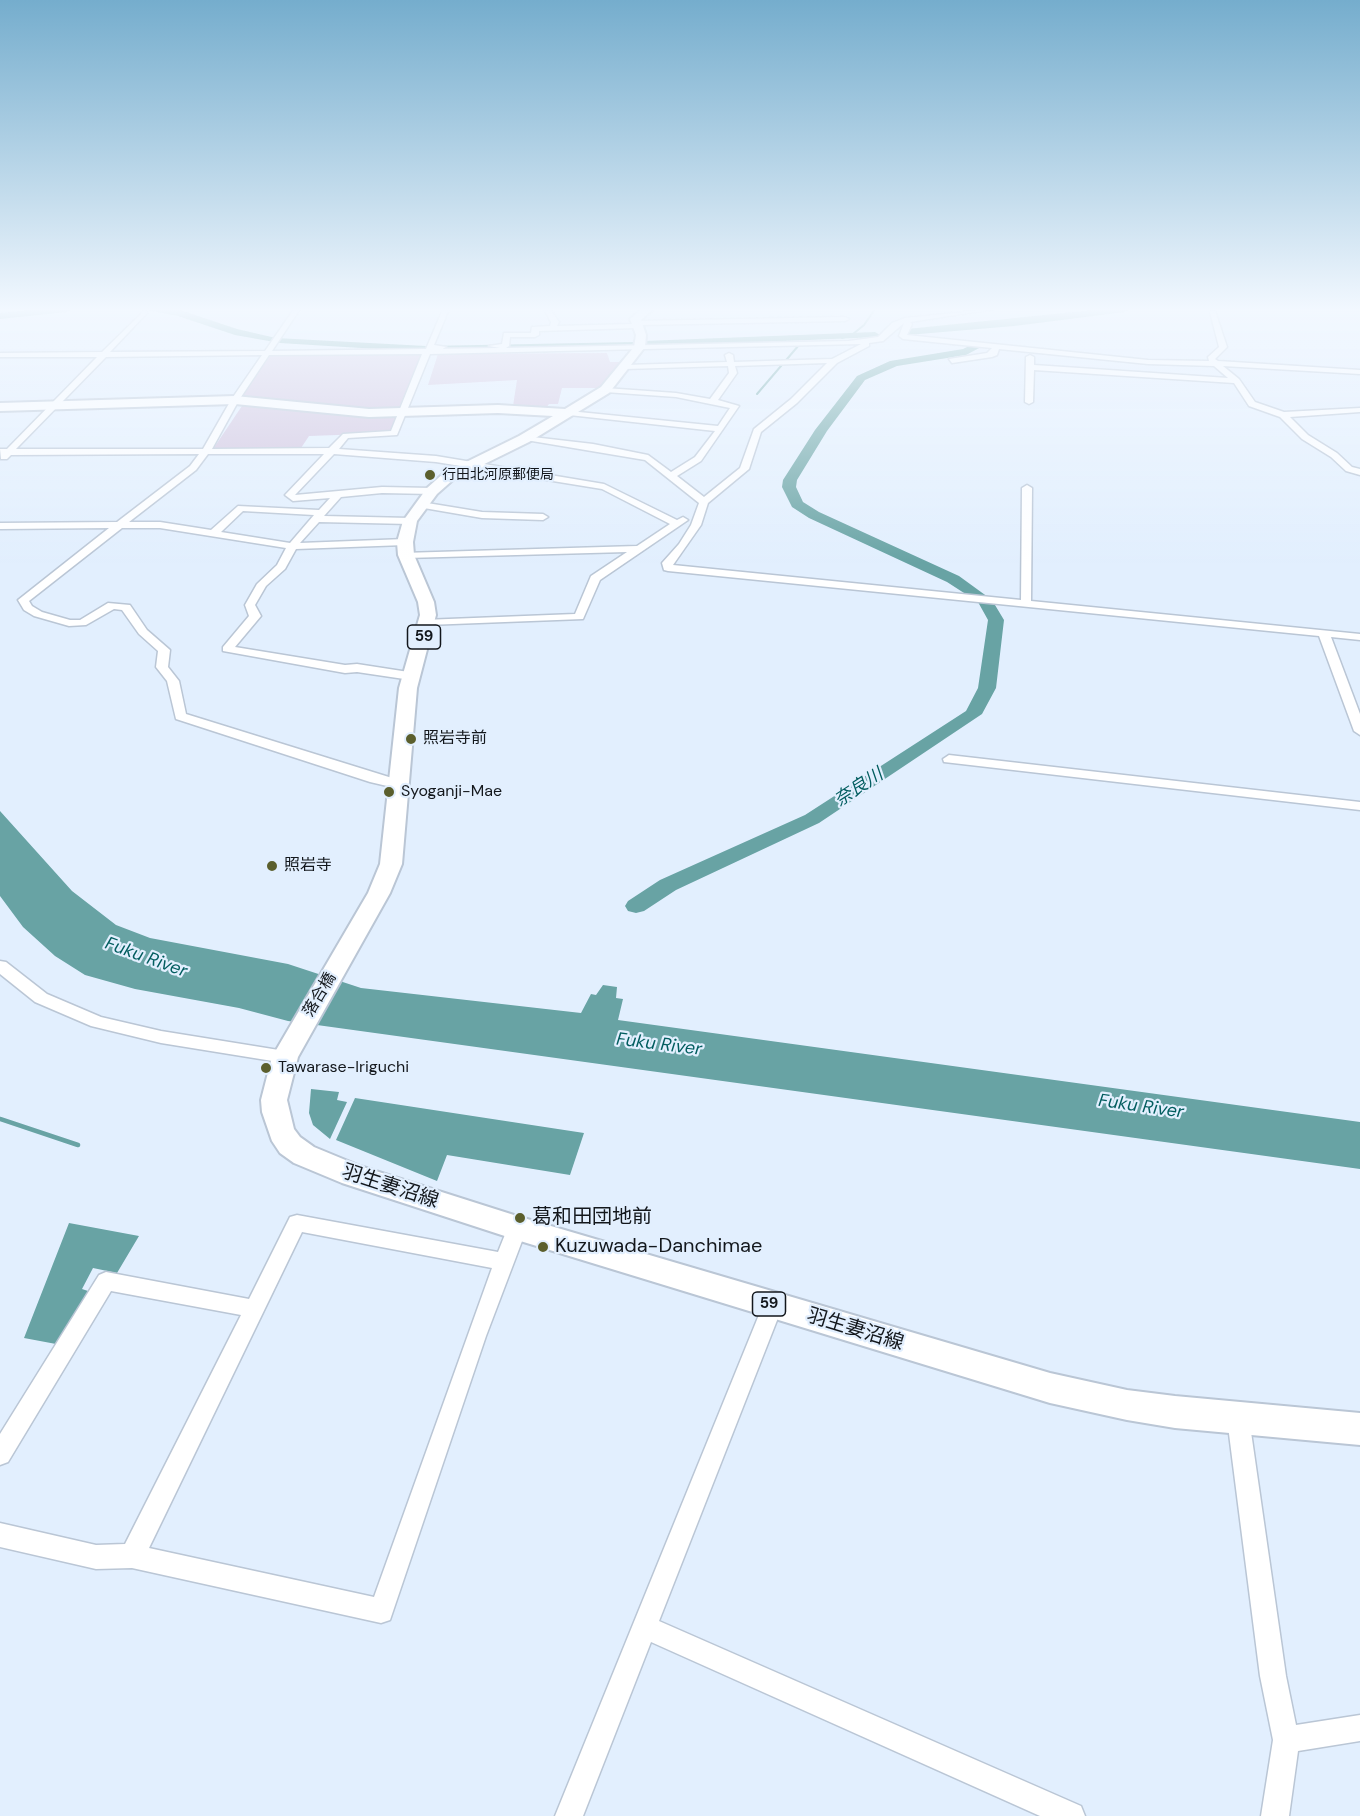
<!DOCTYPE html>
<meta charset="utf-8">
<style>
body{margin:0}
canvas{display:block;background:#e2effe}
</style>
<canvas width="1360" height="1816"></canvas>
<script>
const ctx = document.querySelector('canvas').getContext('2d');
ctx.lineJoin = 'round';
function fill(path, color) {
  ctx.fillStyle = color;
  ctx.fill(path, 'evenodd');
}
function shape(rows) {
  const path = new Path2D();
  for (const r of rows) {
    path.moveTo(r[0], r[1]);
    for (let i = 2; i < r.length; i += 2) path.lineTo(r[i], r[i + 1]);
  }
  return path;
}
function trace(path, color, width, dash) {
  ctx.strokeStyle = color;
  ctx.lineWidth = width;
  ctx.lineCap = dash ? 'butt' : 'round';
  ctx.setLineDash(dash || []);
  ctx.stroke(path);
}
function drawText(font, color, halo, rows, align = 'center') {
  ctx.font = font + ' "DM Sans","Noto Sans JP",sans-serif';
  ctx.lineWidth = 4.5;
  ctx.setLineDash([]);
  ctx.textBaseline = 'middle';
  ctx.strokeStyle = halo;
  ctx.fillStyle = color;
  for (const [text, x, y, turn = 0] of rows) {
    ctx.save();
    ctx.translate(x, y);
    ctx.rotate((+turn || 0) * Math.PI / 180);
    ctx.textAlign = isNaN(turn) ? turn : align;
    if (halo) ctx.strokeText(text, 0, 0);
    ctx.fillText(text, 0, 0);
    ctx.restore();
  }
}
fill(shape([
 [423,353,398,410,346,408,241,396,268,354],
 [607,353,610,362,624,362,605,388,562,388,558,404,549,404,546,408,513,406,517,380,428,385,438,354],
 [244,403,354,416,404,417,400,431,394,433,309,436,301,448,213,449]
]), '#d1c3de');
fill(shape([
 [0,811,72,891,116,925,150,938,288,964,361,988,581,1013,591,994,596,995,603,985,617,987,616,998,623,999,618,1020,1360,1122,1360,1169,288,1021,239,1008,135,989,85,975,55,956,23,927,0,896],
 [311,1089,339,1092,337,1100,347,1102,330,1139,313,1125,309,1113],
 [355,1098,584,1133,570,1175,447,1155,437,1181,336,1140],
 [69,1223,139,1236,117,1273,93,1268,82,1289,88,1291,56,1344,24,1338]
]), '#68a3a4');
trace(shape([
 [842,338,853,334,864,325,875,309],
 [541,351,773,346],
 [757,394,799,345]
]), '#68a3a4', 2);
trace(shape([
 [0,1119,78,1145]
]), '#68a3a4', 4.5);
fill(shape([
 [40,309,72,309,67,312,0,319,0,313,40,309],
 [142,309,180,310,237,329,276,338,426,346,633,342,639,345,633,348,426,352,280,343,235,335,178,316,142,309],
 [1103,309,1130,309,1125,312,1014,326,907,335,902,332,907,329,1103,309],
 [875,332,880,335,879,337,644,347,638,344,644,341,875,332],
 [975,343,985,345,966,355,897,366,865,380,827,431,797,480,796,487,803,502,819,512,959,576,992,600,1004,620,996,688,982,714,819,823,676,890,644,911,636,913,628,911,625,906,628,901,660,880,805,815,966,711,978,688,988,620,978,602,947,582,809,518,792,507,782,487,783,480,815,430,857,376,890,361,963,349,975,343]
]), '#68a3a4');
const street = shape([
 [294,309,300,309,272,351,500,348,489,346,502,344,504,333,531,333,532,327,550,326,551,322,544,309,550,309,559,322,557,326,632,324,635,321,845,317,849,319,845,321,639,325,636,328,539,331,539,335,535,337,510,337,509,346,506,348,849,341,878,337,892,323,905,318,994,309,910,322,912,324,907,335,1148,360,1209,361,1208,357,1219,347,1210,312,1215,311,1227,347,1215,359,1218,361,1360,370,1360,374,1223,366,1239,379,1255,402,1284,412,1360,408,1360,412,1290,417,1308,435,1337,453,1352,467,1360,469,1360,475,1346,471,1331,457,1302,439,1280,417,1249,406,1234,383,1034,370,1033,402,1029,404,1025,402,1026,357,1030,355,1034,357,1034,365,1228,378,1214,366,1148,364,999,349,997,355,992,357,952,363,949,359,987,353,992,348,903,339,899,336,904,323,883,341,869,343,869,346,837,363,797,403,761,432,749,469,708,503,701,525,673,565,1021,600,1022,488,1027,485,1032,488,1031,601,1360,634,1360,640,1331,637,1360,714,1360,735,1354,731,1319,636,668,571,664,570,662,563,679,544,691,525,699,503,645,460,520,439,524,436,593,444,648,455,671,472,695,457,715,431,569,415,565,413,569,411,718,426,730,408,676,397,605,392,601,390,605,388,676,393,710,399,729,373,728,366,625,369,621,367,625,365,727,362,725,355,729,353,733,355,734,362,832,359,861,344,430,354,397,435,348,438,339,449,436,456,604,484,677,520,683,517,688,520,600,580,583,619,427,625,421,622,423,620,575,614,591,576,627,552,406,558,402,557,402,553,637,546,670,524,602,489,436,462,334,454,295,495,382,487,432,488,437,491,432,494,382,493,341,497,324,516,410,518,415,521,410,524,319,522,300,543,405,539,410,542,405,545,296,549,285,569,266,586,255,605,261,616,235,647,345,665,357,664,415,673,417,676,411,680,357,672,345,673,223,651,223,647,249,616,245,605,257,584,277,565,286,548,160,528,122,528,29,601,32,606,42,612,70,620,80,620,108,603,130,605,147,630,170,650,168,667,179,681,186,714,405,782,407,785,400,789,370,782,176,719,167,681,156,667,158,651,139,634,122,610,114,609,86,625,69,626,34,616,24,610,18,600,109,528,0,529,0,523,117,522,190,466,199,454,11,455,7,459,1,459,0,449,7,449,97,357,0,357,0,353,102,352,145,310,147,313,110,352,265,351,294,309],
 [422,354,391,431,343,434,329,448,212,449,239,400,269,355,422,354],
 [262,355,231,400,203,449,16,449,106,357,262,355],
 [827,363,791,399,754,429,740,468,704,497,677,476,701,461,739,406,718,400,737,373,735,366,827,363],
 [208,454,324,454,285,495,293,501,330,498,319,510,238,506,211,530,160,522,129,522,196,470,208,454],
 [243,511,314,515,290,543,221,532,243,511],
 [443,309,449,309,434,345,446,347,442,349,426,349,443,309],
 [421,502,482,512,543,514,548,517,543,520,482,518,418,507,418,503,421,502],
 [949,755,1360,802,1360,810,944,762,943,759,949,755],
 [0,961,6,962,47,994,101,1017,161,1031,285,1051,291,1053,294,1057,291,1061,285,1063,161,1043,91,1026,35,1002,0,974,0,961],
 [297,1215,498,1252,510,1222,517,1220,524,1222,527,1228,486,1336,390,1620,381,1623,132,1568,96,1569,0,1547,0,1523,96,1545,125,1544,241,1315,111,1291,8,1462,0,1465,0,1434,99,1275,106,1272,249,1299,290,1217,297,1215],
 [302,1232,492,1268,374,1597,149,1548,302,1232],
 [773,1296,780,1299,783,1305,659,1621,1081,1806,1085,1816,1040,1816,651,1642,583,1816,555,1816,763,1305,766,1299,773,1296],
 [1238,1408,1246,1411,1249,1418,1286,1676,1296,1725,1360,1715,1360,1741,1298,1751,1289,1816,1261,1816,1273,1740,1260,1676,1227,1418,1230,1411,1238,1408]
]);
const primary = shape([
 [642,309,653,309,641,320,646,335,645,347,609,393,529,442,454,479,437,494,417,521,413,542,414,555,434,602,436,615,417,688,402,864,390,893,298,1057,287,1100,294,1129,300,1137,314,1147,360,1166,517,1216,1050,1373,1127,1390,1175,1396,1360,1413,1360,1445,1175,1428,1127,1420,1050,1403,517,1240,342,1183,294,1163,280,1153,272,1141,262,1112,261,1100,272,1057,368,893,380,864,399,688,420,615,418,602,398,555,397,542,403,521,427,488,444,473,519,436,553,416,498,413,369,417,235,404,0,411,0,403,235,396,369,409,498,405,565,409,601,387,634,347,636,335,630,319,642,309]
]);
trace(street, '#bac6d5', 3);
trace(primary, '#bac6d5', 4);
fill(street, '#fff');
fill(primary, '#fff');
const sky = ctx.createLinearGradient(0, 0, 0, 563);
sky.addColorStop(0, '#75adcd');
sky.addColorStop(0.55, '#f2f8ff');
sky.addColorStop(1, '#f2f8ff00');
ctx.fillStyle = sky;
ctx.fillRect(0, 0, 1360, 563);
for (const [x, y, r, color] of [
 [430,475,6,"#5b5f2d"],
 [411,739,6,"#5b5f2d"],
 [389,792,6,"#5b5f2d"],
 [272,866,6,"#5b5f2d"],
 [266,1068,6,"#5b5f2d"],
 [520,1218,6,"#5b5f2d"],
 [543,1247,6,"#5b5f2d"]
]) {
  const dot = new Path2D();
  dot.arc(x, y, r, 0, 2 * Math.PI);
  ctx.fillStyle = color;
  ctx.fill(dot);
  trace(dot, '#e2effe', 2);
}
drawText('14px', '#13171c', '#e2effe', [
 ["行田北河原郵便局",442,475]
], 'left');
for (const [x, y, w] of [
 [424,637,33],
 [769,1304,33]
]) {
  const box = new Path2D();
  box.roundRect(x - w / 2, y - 12, w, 24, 4.5);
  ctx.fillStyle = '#e2effe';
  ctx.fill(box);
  trace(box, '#13171c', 1.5);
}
drawText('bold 15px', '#13171c', null, [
 ["59",424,637],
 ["59",769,1304]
]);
drawText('16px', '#13171c', '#e2effe', [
 ["照岩寺前",423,739],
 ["Syoganji-Mae",401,792],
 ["照岩寺",284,866],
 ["Tawarase-Iriguchi",278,1068]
], 'left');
drawText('16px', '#13171c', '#e2effe', [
 ["落合橋",320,995,-59]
]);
drawText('italic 18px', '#025d5f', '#e2effe', [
 ["奈良川",859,788,-33],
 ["Fuku River",146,958,20],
 ["Fuku River",659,1045,7],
 ["Fuku River",1141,1107,8]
]);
drawText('20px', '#13171c', '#e2effe', [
 ["羽生妻沼線",390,1187,18],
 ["羽生妻沼線",855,1330,17]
]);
drawText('20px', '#13171c', '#e2effe', [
 ["葛和田団地前",532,1218],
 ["Kuzuwada-Danchimae",555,1247]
], 'left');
</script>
